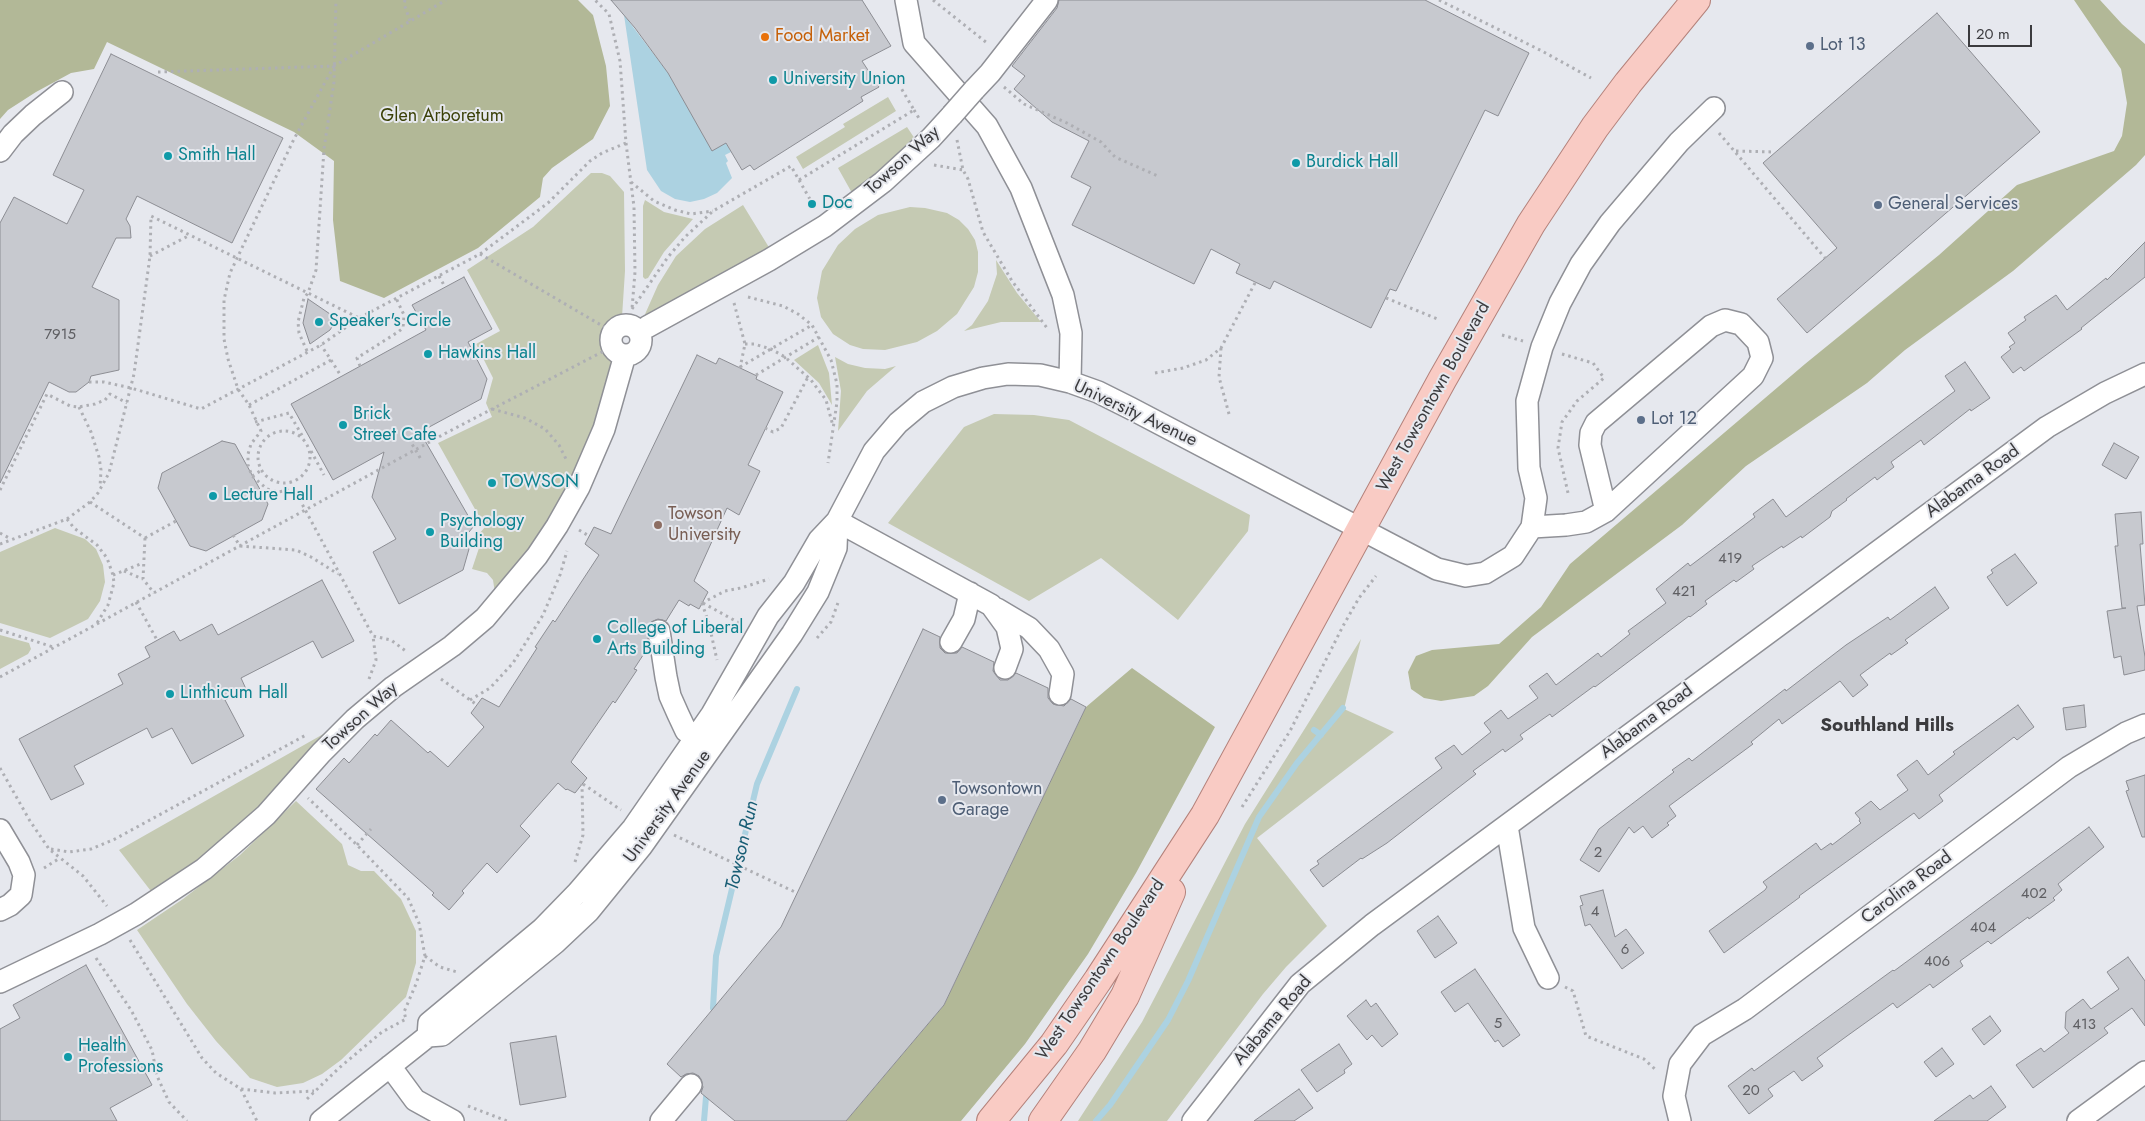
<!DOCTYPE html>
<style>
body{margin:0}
#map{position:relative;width:2145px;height:1121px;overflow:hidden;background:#e6e8ee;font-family:Jost,sans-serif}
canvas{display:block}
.scale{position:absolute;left:1968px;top:25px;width:64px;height:22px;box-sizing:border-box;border:2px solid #3b3b3e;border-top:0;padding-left:6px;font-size:15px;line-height:18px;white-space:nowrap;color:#3b3b3e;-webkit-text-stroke:4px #e6e8ee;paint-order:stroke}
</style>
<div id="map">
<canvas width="2145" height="1121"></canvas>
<div class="scale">20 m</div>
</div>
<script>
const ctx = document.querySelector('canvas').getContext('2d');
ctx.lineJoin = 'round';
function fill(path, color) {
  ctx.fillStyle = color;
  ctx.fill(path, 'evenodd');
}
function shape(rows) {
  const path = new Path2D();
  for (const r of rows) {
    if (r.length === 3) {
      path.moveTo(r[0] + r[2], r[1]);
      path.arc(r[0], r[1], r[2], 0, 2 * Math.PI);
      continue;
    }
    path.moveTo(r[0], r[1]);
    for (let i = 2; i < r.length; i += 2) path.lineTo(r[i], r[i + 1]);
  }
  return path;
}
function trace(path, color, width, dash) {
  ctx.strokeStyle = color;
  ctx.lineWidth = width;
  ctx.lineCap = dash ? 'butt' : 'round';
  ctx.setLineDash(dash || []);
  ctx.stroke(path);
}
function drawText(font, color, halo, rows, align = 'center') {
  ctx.font = font + ' Jost,sans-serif';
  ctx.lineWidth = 4;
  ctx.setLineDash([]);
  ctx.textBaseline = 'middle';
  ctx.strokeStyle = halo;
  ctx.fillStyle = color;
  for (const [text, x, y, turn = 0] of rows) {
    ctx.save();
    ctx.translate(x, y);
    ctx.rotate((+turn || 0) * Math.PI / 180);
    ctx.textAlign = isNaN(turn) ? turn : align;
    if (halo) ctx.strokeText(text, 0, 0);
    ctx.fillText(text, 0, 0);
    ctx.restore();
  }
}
fill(shape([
 [888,97,896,111,803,169,796,157,845,127,843,124],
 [907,127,915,139,852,193,838,168],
 [591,173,602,173,610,176,624,192,625,271,622,317,608,325,603,339,608,353,615,360,597,426,550,522,495,593,493,580,487,573,472,569,479,548,474,540,485,527,438,443,492,417,486,403,493,378,476,344,500,331,467,270,533,227],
 [645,200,664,212,693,219,664,252,648,278,645,279,643,277,643,206],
 [743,205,770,249,642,321,658,285,676,256,705,229],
 [910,207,925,208,947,213,959,220,968,229,975,240,978,252,978,272,974,287,957,314,937,331,917,342,885,350,863,349,850,345,833,334,821,317,817,298,822,271,838,245,855,229,878,215],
 [996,260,1017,293,1041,322,1001,322,964,331,972,325,988,301,997,274],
 [818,345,829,373,832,405,819,383,794,360],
 [835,357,848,364,865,368,885,369,896,366,867,391,838,431,841,391],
 [994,414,1034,415,1069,420,1250,515,1248,531,1178,620,1101,558,1029,601,888,523,964,427],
 [55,528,85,539,96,549,103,565,105,582,100,601,88,619,50,638,0,623,0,552],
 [0,635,29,643,31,649,28,654,0,669],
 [1361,639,1344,709,1394,732,1257,838,1327,926,1286,967,1263,994,1167,1121,1078,1121,1142,1022,1245,824],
 [348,720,230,838,154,895,119,850],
 [296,801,342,844,348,865,361,871,374,871,401,899,416,931,416,963,406,997,341,1060,322,1074,303,1083,277,1087,250,1078,216,1041,187,1004,137,930,183,899,240,855]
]), '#c5cab3');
fill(shape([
 [0,0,578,0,593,15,606,66,610,106,593,139,552,168,543,178,540,197,478,248,384,298,340,281,333,220,334,161,294,132,107,42,94,69,71,73,36,92,8,110,0,119],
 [2074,0,2100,0,2122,24,2145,44,2145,155,2136,165,2013,271,1905,350,1867,383,1746,466,1682,525,1532,637,1488,686,1474,696,1441,701,1424,698,1411,689,1408,672,1416,656,1432,650,1499,644,1541,607,1570,564,1805,364,1939,255,2017,185,2114,151,2122,136,2127,103,2121,69],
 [1132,668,1215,727,1136,873,1088,954,1025,1044,961,1121,846,1121,944,1005,1086,707]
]), '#b2b897');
fill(shape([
 [624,15,668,73,694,117,726,143,731,152,725,155,728,161,726,163,732,178,717,193,704,199,690,202,675,199,661,191,647,170]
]), '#acd2e1');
trace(shape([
 [1314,730,1321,735],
 [713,1008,716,956,757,784,797,689],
 [704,1121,706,1097],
 [1096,1121,1110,1105,1168,1020,1188,981,1259,817,1297,763,1343,708]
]), '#acd2e1', 6);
const building = shape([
 [611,0,862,0,891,46,862,61,879,87,861,97,863,101,754,170,750,165,742,170,726,143,712,151,668,73,635,28,611,0],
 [1059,0,1425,0,1529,53,1498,116,1485,110,1396,291,1390,289,1371,328,1274,281,1270,289,1236,273,1240,264,1211,249,1194,284,1072,225,1091,187,1071,177,1089,141,1052,122,1014,89,1025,76,1012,66,1057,8,1059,0],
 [1937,13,2040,132,1807,333,1777,299,1837,248,1763,163,1937,13],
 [111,54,283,138,232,243,137,196,126,219,130,226,131,238,116,238,92,287,119,300,119,370,91,376,89,382,76,392,69,392,49,382,0,483,0,223,14,197,67,224,84,190,53,175,111,54],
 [2145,242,2145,277,2081,328,2082,329,2024,371,2021,367,2013,373,2001,357,2011,349,2009,347,2015,343,2008,333,2026,320,2024,317,2056,295,2067,310,2106,278,2107,280,2145,242],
 [464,277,492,329,468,342,487,379,481,399,420,432,474,526,463,539,469,549,463,570,399,604,373,552,396,539,372,497,384,452,333,480,291,404,426,330,412,305,464,277],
 [308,299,330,314,335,322,330,330,310,344,303,323,308,299],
 [697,355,716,364,719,358,757,376,756,379,783,392,748,465,760,471,739,515,727,508,694,581,708,592,699,609,690,604,689,606,679,600,666,621,658,619,651,622,647,632,649,646,634,669,637,670,615,703,613,701,571,762,587,778,575,793,567,789,566,790,558,783,520,826,530,836,497,873,487,863,462,891,464,893,449,910,432,895,434,893,316,789,344,758,349,763,375,734,377,736,391,720,428,753,430,751,448,767,484,727,471,713,482,698,499,707,537,648,535,647,553,620,555,622,599,555,585,544,594,527,611,534,697,355],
 [1965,362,1990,398,1971,411,1970,409,1924,445,1921,440,1891,462,1894,467,1877,480,1875,477,1846,499,1847,500,1832,511,1830,517,1802,538,1801,536,1783,548,1782,546,1752,566,1754,569,1736,582,1734,580,1705,601,1707,604,1690,617,1689,616,1595,687,1594,686,1552,717,1550,714,1520,735,1523,739,1505,752,1503,749,1473,771,1476,774,1387,843,1362,859,1361,858,1323,887,1310,870,1319,864,1317,861,1442,768,1435,758,1454,745,1462,755,1491,732,1484,723,1501,710,1508,719,1538,698,1529,686,1547,673,1556,685,1598,653,1601,657,1630,634,1628,631,1666,603,1656,589,1688,563,1690,566,1755,517,1753,514,1773,499,1786,517,1955,391,1945,376,1965,362],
 [222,441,235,444,268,504,262,520,206,551,190,546,158,488,162,473,222,441],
 [2114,443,2139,457,2126,479,2102,465,2114,443],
 [2141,512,2143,544,2140,544,2145,605,2137,606,2145,657,2145,670,2124,675,2121,656,2114,658,2107,611,2126,608,2122,608,2115,546,2118,546,2115,514,2141,512],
 [2015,554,2037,583,2007,606,1987,577,1993,573,1991,570,2015,554],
 [322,580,354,641,322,658,313,641,241,678,246,689,225,700,244,736,192,764,172,728,152,738,147,728,74,766,84,784,51,800,19,739,123,684,118,674,150,657,145,647,174,631,180,641,212,624,218,635,322,580],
 [1935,587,1949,608,1905,640,1908,643,1891,655,1890,653,1860,675,1868,685,1853,697,1840,681,1782,724,1779,719,1751,742,1753,744,1669,806,1676,816,1667,823,1669,825,1652,838,1643,826,1634,833,1629,827,1599,872,1580,860,1599,829,1674,772,1672,770,1689,758,1692,761,1785,689,1786,691,1846,645,1888,617,1890,620,1935,587],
 [923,629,940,637,940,648,945,653,957,653,962,647,994,662,993,671,1000,680,1008,680,1016,673,1048,688,1048,698,1053,704,1064,706,1071,699,1086,707,944,1005,846,1121,735,1121,701,1093,703,1087,699,1076,693,1073,686,1074,681,1077,667,1064,781,927,923,629],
 [2018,705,2034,727,2017,740,2014,737,1939,795,1943,801,1919,819,1914,813,1799,896,1800,897,1724,953,1709,931,1765,890,1767,887,1763,882,1816,843,1821,850,1831,843,1832,845,1861,823,1859,821,1860,819,1855,813,1871,801,1880,810,1908,790,1897,775,1917,760,1928,775,1955,754,1953,752,2018,705],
 [2084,705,2086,727,2066,730,2063,708,2084,705],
 [2145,775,2145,837,2142,837,2126,791,2129,790,2126,781,2145,775],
 [2089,827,2104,847,2058,884,2062,890,2053,898,2055,900,2029,919,2028,917,1991,944,1988,941,1960,961,1963,966,1933,988,1930,984,1897,1008,1893,1003,1847,1036,1817,1058,1823,1066,1802,1081,1794,1071,1768,1089,1773,1096,1749,1114,1728,1086,1752,1068,1754,1071,1893,970,1894,971,2089,827],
 [1603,890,1615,937,1626,929,1644,953,1622,969,1590,924,1585,926,1580,906,1583,905,1580,896,1603,890],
 [1438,916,1457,943,1435,958,1417,931,1438,916],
 [2128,957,2145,981,2145,1026,2132,1008,2104,1028,2108,1033,2033,1088,2016,1065,2041,1048,2044,1052,2069,1033,2065,1028,2066,1012,2083,999,2091,1009,2119,989,2107,972,2128,957],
 [86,965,152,1085,110,1108,117,1121,0,1121,0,1029,20,1018,13,1005,86,965],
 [1475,969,1520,1035,1503,1047,1498,1040,1495,1042,1468,1003,1455,1012,1441,992,1475,969],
 [1366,1000,1371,1007,1376,1003,1398,1034,1382,1047,1372,1035,1367,1040,1347,1016,1366,1000],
 [1990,1016,2001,1031,1984,1045,1972,1029,1990,1016],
 [556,1036,566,1097,520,1105,510,1043,556,1036],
 [1339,1044,1352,1064,1344,1070,1345,1073,1317,1092,1301,1070,1339,1044],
 [1942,1048,1954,1064,1936,1077,1924,1062,1942,1048],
 [1991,1086,2006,1107,1987,1121,1934,1121,1970,1095,1973,1099,1991,1086],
 [1299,1089,1313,1108,1294,1121,1254,1121,1299,1089]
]);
fill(building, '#c7c9cf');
trace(building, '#8c8d93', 1);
const minor = shape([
 [906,0,914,43,987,126,1021,188,1063,295,1071,333,1070,382],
 [974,90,990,73,1047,0],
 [0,151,13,134,33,115,62,92],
 [626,340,15],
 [647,327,769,260,825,226,883,182,931,138,952,115],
 [837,521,991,605,1007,627,1012,649,1005,668],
 [1532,527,1566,525,1586,522,1606,511,1753,376,1762,358,1758,342,1741,324,1725,320,1711,326,1596,423,1591,433,1590,445,1606,511],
 [997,609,1029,628,1049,649,1063,674,1060,694],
 [659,631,666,677,670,696,678,714,686,731,706,745],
 [951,642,964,619,970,593],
 [1507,826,1524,928,1548,978],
 [0,830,19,862,24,875,21,895,10,905,0,910],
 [0,982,100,934,136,914,204,869,266,815,321,753,355,719,393,687,452,646,485,618,537,556,557,526,579,487,604,429,623,362],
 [428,1036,429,1023,542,929,578,892,633,828,712,714,768,616,794,583,819,540,837,521,874,451,898,423,923,402,953,387,983,378,1008,374,1040,375,1070,382,1098,392,1130,408,1437,569,1466,576,1485,573,1513,556,1532,527,1536,498,1529,468,1527,401,1542,347,1560,303,1581,264,1610,223,1679,142,1714,108],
 [390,1066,415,1100,453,1121],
 [321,1121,428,1036,442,1035,555,943,589,911,641,847,792,634,818,592,836,548,837,521],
 [661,1121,691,1085],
 [1193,1121,1300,984,1372,925,2047,427,2105,393,2145,374],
 [1680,1121,1674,1096,1680,1064,1702,1035,1745,1009,2069,767,2126,733,2145,725],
 [2078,1121,2145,1072]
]);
const major = shape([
 [991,1121,1054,1044,1098,980,1205,815,1442,380,1531,224,1595,127,1628,83,1696,0],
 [1043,1121,1092,1051,1125,996,1171,892]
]);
trace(minor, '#8f9096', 24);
trace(major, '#b4827b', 30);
trace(shape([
 [405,0,404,4,410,21],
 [933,0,987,43],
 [1439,0,1542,51,1591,78],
 [334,66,294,139,230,273,224,300,224,339,228,359,238,389,249,405,261,431,251,444,248,454,248,465,252,476,267,489,278,492,294,489,373,636,391,640,407,652],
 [158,72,334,66,446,0],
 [1004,87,1024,104,1067,123,1101,142,1115,157,1158,176],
 [914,110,920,120],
 [1719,133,1825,258],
 [957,140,963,170,968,179,983,232,1012,281,1047,328],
 [626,143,634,207,635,272,632,309],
 [1736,151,1775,152],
 [934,165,963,170],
 [799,180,815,208],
 [631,182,654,201,675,210,691,214,713,211],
 [480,254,606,328],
 [150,256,190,235],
 [439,276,445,287],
 [748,297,783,306,798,314,812,325,831,360,837,384,837,402,828,463],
 [1386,298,1440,320],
 [734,303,745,344,740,368],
 [632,309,668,257,685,237,713,211,791,166,799,180,914,110,901,88],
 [1502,335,1523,341],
 [745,344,754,344,771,349,785,357,811,380,826,400,833,426],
 [1221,348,1219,377,1229,414],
 [307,351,299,333,298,322,304,298,308,293,316,270,324,149,334,82,336,0],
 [1562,354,1593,363,1604,378,1577,401,1562,422,1558,448,1568,493],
 [331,360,341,376],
 [360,366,357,358,398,332,403,328,404,315,396,298],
 [740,367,812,325],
 [1155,373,1183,368,1206,360,1221,348,1256,281],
 [756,375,819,337],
 [89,382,104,382,131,388,201,409,321,345,359,318,480,254,548,203,590,161,602,153,626,143,620,61,609,14,595,0],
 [249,405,331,360,321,345],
 [79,407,91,432,99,457,101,470,100,487],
 [492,409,525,418,545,429,559,445,567,461],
 [255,422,289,413,303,437],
 [765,428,773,432,781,428,808,377],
 [284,457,26],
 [311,451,324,475],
 [252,476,262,470],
 [0,490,47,394,70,406,79,407,95,404,105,400,110,394,127,403],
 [90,502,145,538],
 [67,519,74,528,97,545,107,558,113,575,114,583,108,605,97,623],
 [579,530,589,536],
 [0,533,11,539],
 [233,535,240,546,296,550,311,557,338,574],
 [145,538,143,579,154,593],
 [145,538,176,521],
 [0,544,67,519,90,502,98,493,109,473,134,374,150,256,151,216,359,318],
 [124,571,143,579],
 [113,575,143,563],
 [136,602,157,640],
 [702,603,725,591,741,588,769,579],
 [702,603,709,624,717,660],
 [703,603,741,624],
 [0,630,53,647],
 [817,638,831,622,839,600],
 [0,677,446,433,604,351],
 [369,679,376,660,373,636],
 [441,679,477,705],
 [470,700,490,688,513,663,543,615,560,575,567,551],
 [0,768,30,821,49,849,83,876,107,906],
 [583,784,621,810],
 [1242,807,1290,731,1343,626,1359,598,1376,576],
 [674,835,797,893],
 [357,845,371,829],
 [51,849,69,852,91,849,115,839,306,735],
 [575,862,583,835,582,784],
 [44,868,60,858],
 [130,940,202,1058,216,1073,241,1089,275,1093,314,1091],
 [425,956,440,967,457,972],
 [96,958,131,1010,152,1050,157,1076,169,1102,187,1121],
 [1565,987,1573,991,1586,1036,1644,1059,1657,1071],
 [241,1089,257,1121],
 [307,1099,339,1068,382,1032,406,1019,404,1012,416,984,425,956,419,923,408,898,357,845,308,798],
 [468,1106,507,1121]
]), '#aeafb4', 3, [2.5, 4]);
trace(minor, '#fff', 21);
trace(major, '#f9cbc4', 28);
const minorBridge = shape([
 [952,115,974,90]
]);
trace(minorBridge, '#8f9096', 24, []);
trace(shape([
 [409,439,422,461]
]), '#aeafb4', 3, [2.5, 4]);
trace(minorBridge, '#fff', 21);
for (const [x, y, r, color] of [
 [765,37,5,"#e8710a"],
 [1810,46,5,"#5c6f8a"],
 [773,80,5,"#0f9aa8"],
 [168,156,5,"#0f9aa8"],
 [1296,163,5,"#0f9aa8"],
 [812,204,5,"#0f9aa8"],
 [1878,205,5,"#5c6f8a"],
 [319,322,5,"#0f9aa8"],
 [428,354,5,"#0f9aa8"],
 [1641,420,5,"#5c6f8a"],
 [343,425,5,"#0f9aa8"],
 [492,483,5,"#0f9aa8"],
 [213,496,5,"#0f9aa8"],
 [658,525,5,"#8d6e63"],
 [430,532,5,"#0f9aa8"],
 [597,639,5,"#0f9aa8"],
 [170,694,5,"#0f9aa8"],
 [942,800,5,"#5c6f8a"],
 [68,1057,5,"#0f9aa8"]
]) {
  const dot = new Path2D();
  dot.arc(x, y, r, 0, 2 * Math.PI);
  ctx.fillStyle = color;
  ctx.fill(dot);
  trace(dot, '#e6e8ee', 2);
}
drawText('15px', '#5e5e62', null, [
 ["7915",60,335],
 ["419",1730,559],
 ["421",1684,592],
 ["2",1598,853],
 ["402",2034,894],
 ["4",1595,912],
 ["404",1983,928],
 ["6",1625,950],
 ["406",1937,962],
 ["5",1498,1024],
 ["413",2084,1025],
 ["20",1751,1091]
]);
drawText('18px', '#c56008', '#e6e8ee', [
 ["Food Market",775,37]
], 'left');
drawText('18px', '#4e5e75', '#e6e8ee', [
 ["Lot 13",1820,46],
 ["General Services",1888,205],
 ["Lot 12",1651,420],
 ["Towsontown",952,790],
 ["Garage",952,811]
], 'left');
drawText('18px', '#0d838f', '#e6e8ee', [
 ["University Union",783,80],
 ["Smith Hall",178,156],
 ["Burdick Hall",1306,163],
 ["Doc",822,204],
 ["Speaker's Circle",329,322],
 ["Hawkins Hall",438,354],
 ["Brick",353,415],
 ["Street Cafe",353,436],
 ["TOWSON",502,483],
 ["Lecture Hall",223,496],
 ["Psychology",440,522],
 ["Building",440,543],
 ["College of Liberal",607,629],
 ["Arts Building",607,650],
 ["Linthicum Hall",180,694],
 ["Health",78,1047],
 ["Professions",78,1068]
], 'left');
drawText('18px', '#3b4108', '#e6e8ee', [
 ["Glen Arboretum",442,117]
]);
drawText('18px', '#3b3b3e', '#e6e8ee', [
 ["Towson Way",903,161,-42],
 ["West Towsontown Boulevard",1434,397,-61],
 ["University Avenue",1135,414,25],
 ["Alabama Road",1973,482,-36],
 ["Towson Way",361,717,-42],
 ["Alabama Road",1647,722,-37],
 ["University Avenue",668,807,-54],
 ["Carolina Road",1907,888,-37],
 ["West Towsontown Boulevard",1101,970,-56],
 ["Alabama Road",1273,1021,-50]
]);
drawText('18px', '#785e54', '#e6e8ee', [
 ["Towson",668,515],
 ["University",668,536]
], 'left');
drawText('bold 19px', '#3b3b3e', '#e6e8ee', [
 ["Southland Hills",1887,726]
]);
drawText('italic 19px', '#175d74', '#e6e8ee', [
 ["Towson Run",743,846,-77]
]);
</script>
